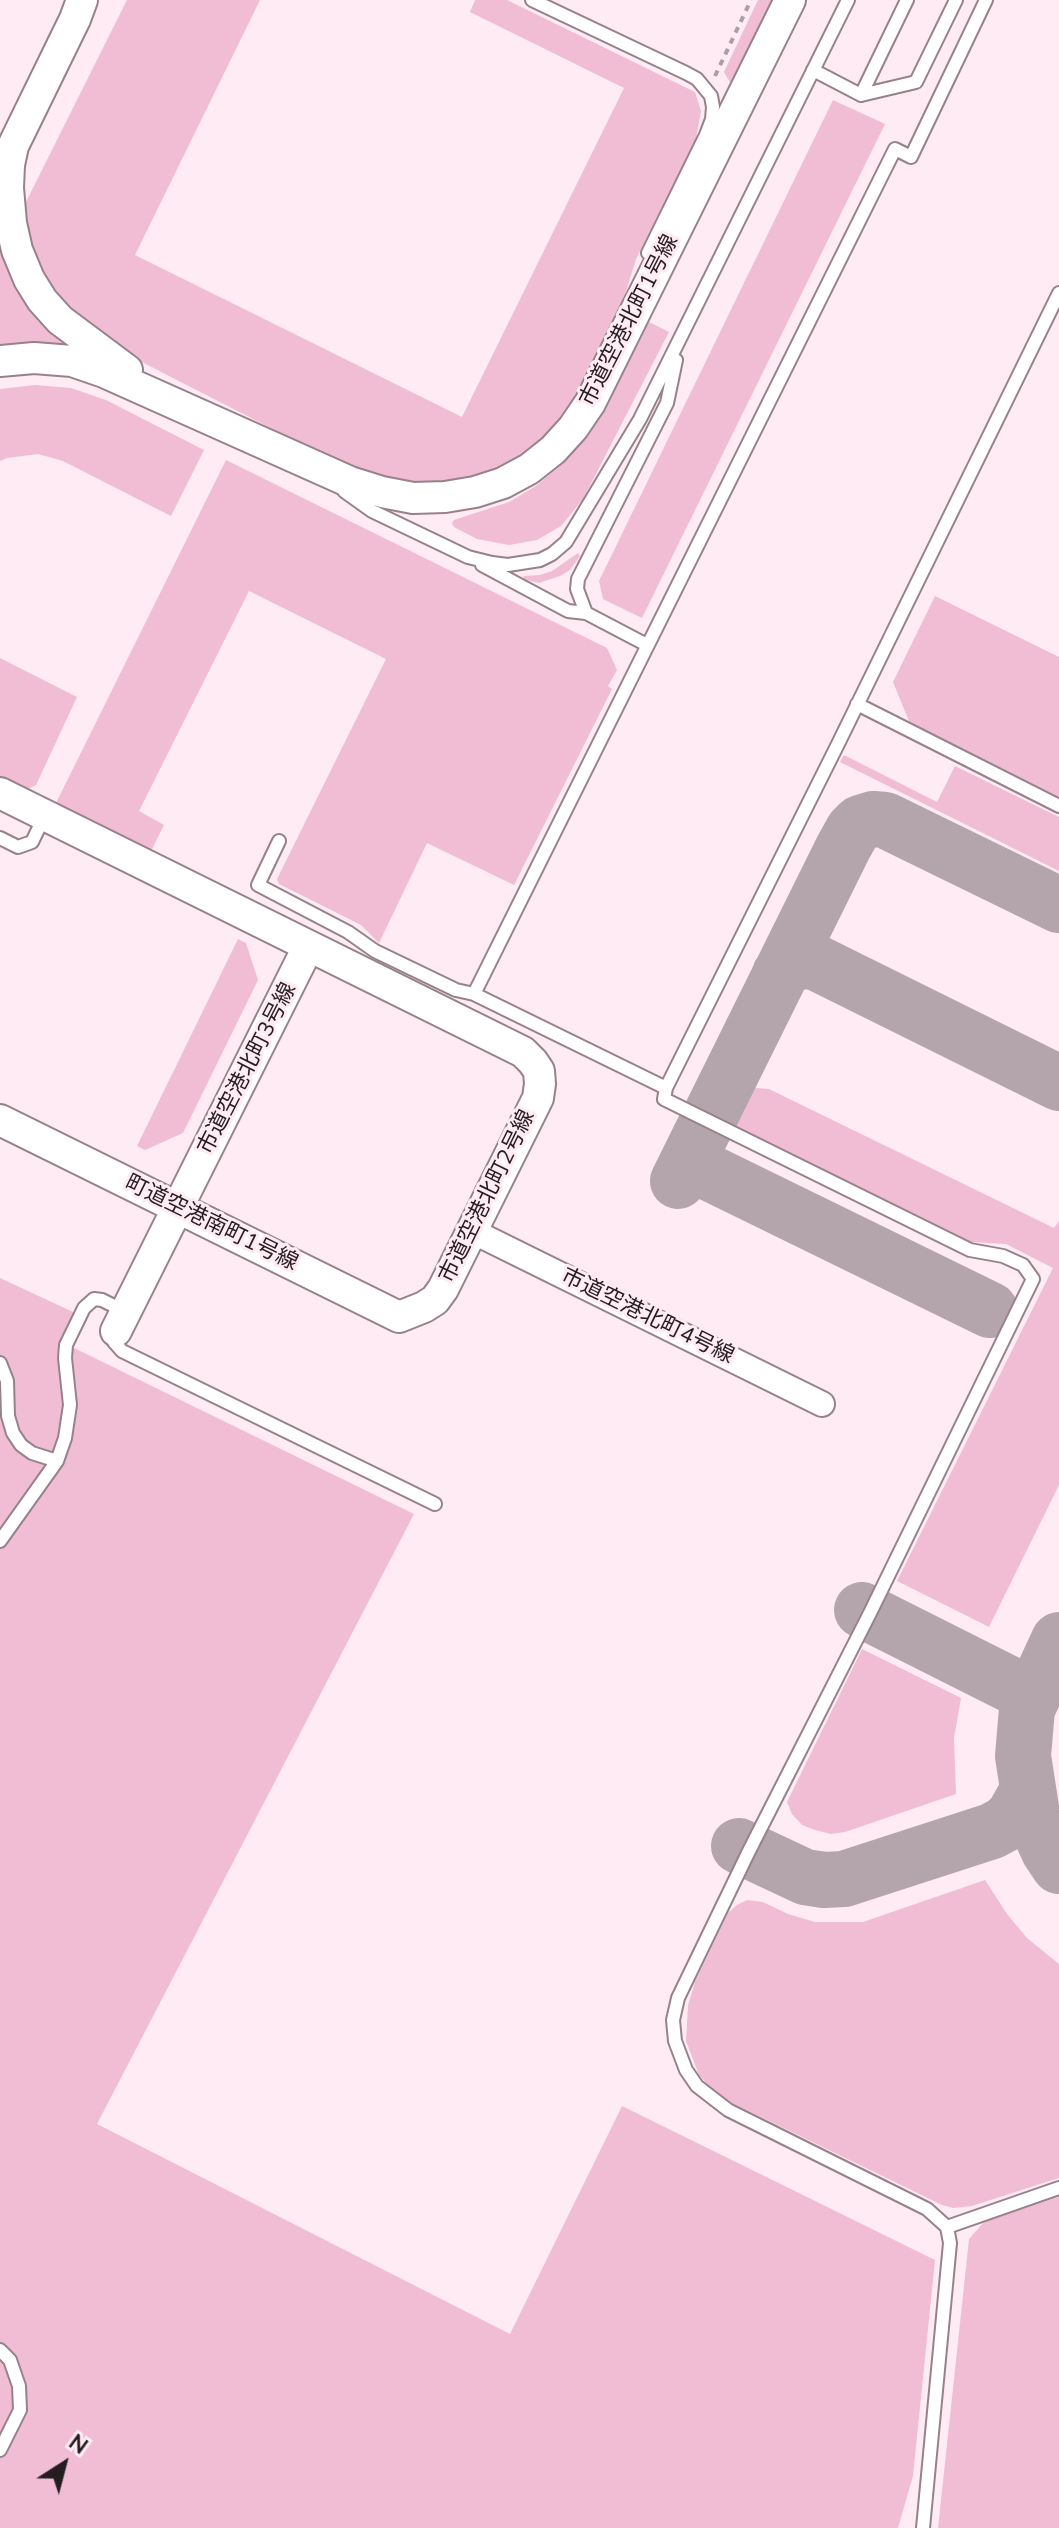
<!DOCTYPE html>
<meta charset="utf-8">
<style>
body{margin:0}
#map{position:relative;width:1059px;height:2528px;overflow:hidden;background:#feebf3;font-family:"Nunito Sans",sans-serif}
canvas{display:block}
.north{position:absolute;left:24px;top:2424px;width:80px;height:80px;-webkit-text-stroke:6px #feebf3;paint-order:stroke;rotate:36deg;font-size:22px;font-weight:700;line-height:32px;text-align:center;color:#251d20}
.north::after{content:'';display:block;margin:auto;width:28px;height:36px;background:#251d20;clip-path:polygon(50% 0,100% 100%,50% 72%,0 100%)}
</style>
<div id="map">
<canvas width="1059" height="2528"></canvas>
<div class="north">N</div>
</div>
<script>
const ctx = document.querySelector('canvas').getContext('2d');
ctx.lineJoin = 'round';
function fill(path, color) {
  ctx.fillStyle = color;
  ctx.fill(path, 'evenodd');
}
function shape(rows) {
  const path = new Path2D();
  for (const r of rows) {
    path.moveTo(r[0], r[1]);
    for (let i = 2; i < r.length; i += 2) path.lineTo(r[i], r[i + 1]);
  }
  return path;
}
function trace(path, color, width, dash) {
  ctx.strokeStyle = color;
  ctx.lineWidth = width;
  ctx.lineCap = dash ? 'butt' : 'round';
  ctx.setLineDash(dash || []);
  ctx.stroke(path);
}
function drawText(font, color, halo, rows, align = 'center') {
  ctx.font = font + ' "Nunito Sans","Noto Sans JP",sans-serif';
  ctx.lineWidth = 6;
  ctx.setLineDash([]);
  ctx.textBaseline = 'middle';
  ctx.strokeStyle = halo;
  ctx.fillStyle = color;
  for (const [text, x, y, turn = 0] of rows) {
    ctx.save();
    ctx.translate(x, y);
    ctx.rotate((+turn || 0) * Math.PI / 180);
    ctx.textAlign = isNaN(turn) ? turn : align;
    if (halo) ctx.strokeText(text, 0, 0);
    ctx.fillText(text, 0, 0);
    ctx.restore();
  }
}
fill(shape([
 [127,0,260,0,135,255,462,417,624,88,470,12,475,0,507,0,695,92,701,111,696,139,636,259,619,314,580,392,562,418,543,440,519,457,496,469,466,478,441,482,414,482,374,478,337,462,89,335,43,283,26,229,26,202],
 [758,0,775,0,732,86,724,72],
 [833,100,885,124,642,618,603,599,599,581],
 [0,227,75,352,0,350],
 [649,322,669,332,583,499,561,526,537,540,509,545,477,539,454,527,452,523,454,520,509,502,536,486,559,467,579,442],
 [35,385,71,388,106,400,204,450,171,516,63,461,38,454,7,458,0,461,0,389],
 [226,460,607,648,617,670,608,686,612,689,514,885,427,843,379,943,361,925,279,884,277,879,386,659,249,591,139,811,164,825,150,853,61,808,56,803],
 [578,553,580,556,570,570,560,576,539,583,523,579,524,576,540,575,552,571],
 [935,596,1059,657,1059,799,911,726,893,682],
 [0,658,77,697,36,785,28,789,0,778],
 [844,755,937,802,955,766,1059,817,1059,871,840,762],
 [238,939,246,943,258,980,183,1133,145,1150,137,1146],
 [756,1088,769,1089,1054,1228,1059,1221,1059,1485,989,1627,897,1581,1053,1268,1006,1244,971,1242,731,1124,744,1098],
 [0,1278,86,1318,72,1347,414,1514,97,2124,510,2334,622,2106,935,2260,913,2476,898,2528,0,2528],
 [862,1649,961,1698,954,1738,956,1794,845,1832,831,1834,815,1830,802,1825,792,1814,787,1802],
 [985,1880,1007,1914,1027,1938,1059,1964,1059,2178,972,2206,953,2208,942,2205,730,2102,712,2090,699,2075,686,2041,688,2005,695,1982,728,1913,737,1905,747,1900,763,1902,788,1914,815,1922,863,1922],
 [1059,2197,1059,2528,938,2528,969,2239,984,2222]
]), '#f1bdd5');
trace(shape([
 [780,974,785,968,800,961,815,962,1059,1083],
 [695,1148,701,1166,708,1172,990,1310],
 [678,1181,843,848,853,830,860,823,873,819,885,820,1059,905],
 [862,1610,1033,1696],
 [1059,1640,1027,1709,1023,1756,1032,1814,1049,1851,1059,1866],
 [739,1846,805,1877,824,1880,844,1879,992,1831,1005,1824,1014,1815,1027,1792]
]), '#b4a5ac', 56);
const service = shape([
 [532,0,686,73,697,79,711,96,713,107,712,119,706,135,648,253],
 [907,0,861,95,916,82,956,0],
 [986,0,911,157,895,149,474,994,666,1088,837,746,1059,293],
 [813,70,861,95],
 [344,491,372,511,468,557,492,563,508,565,540,560,552,554,566,542,640,419,848,0],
 [482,565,568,611,586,613,647,645],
 [586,613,577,589,578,579,667,403,676,360],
 [857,704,1059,806],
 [0,838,18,847,32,842,45,815],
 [279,841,258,885,348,932,375,951,456,990,474,994],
 [666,1088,664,1099,970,1250,1003,1256,1023,1265,1033,1279,870,1613,749,1851,678,1998,673,2020,675,2041,686,2070,697,2086,728,2110,927,2209,947,2227,950,2243,923,2528],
 [116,1331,114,1342,122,1351,435,1504],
 [0,1363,7,1381,8,1416,13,1433,21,1445,32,1453,57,1461],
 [0,1541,57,1461,65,1438,70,1405,65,1358,66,1345,84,1308,94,1299,102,1300,126,1312],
 [947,2227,1059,2188],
 [0,2350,10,2360,19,2386,20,2410,0,2450]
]);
const minor = shape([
 [472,1231,822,1404]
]);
const tertiary = shape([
 [82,0,75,19,13,146,9,165,8,188,11,223,17,250,29,279,42,300,60,320,127,370],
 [0,361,34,358,72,361,104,372,350,482,382,492,413,498,445,497,475,492,503,483,529,469,553,450,573,428,590,403,790,0],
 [0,793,523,1052,533,1062,539,1071,540,1084,538,1098,443,1289,435,1300,424,1307,399,1317,0,1120],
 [116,1331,308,947]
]);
trace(service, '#97828b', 16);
trace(minor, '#97828b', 28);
trace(tertiary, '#97828b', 34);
trace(shape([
 [715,76,751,0]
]), '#ad9ea4', 4, [6, 6]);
trace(service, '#fff', 12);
trace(minor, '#fff', 24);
trace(tertiary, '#fff', 30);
drawText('22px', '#251d20', '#feebf3', [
 ["市道空港北町1号線",630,321,-63],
 ["市道空港北町3号線",248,1069,-63],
 ["市道空港北町2号線",488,1197,-64],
 ["町道空港南町1号線",211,1224,26],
 ["市道空港北町4号線",647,1317,26]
]);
</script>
